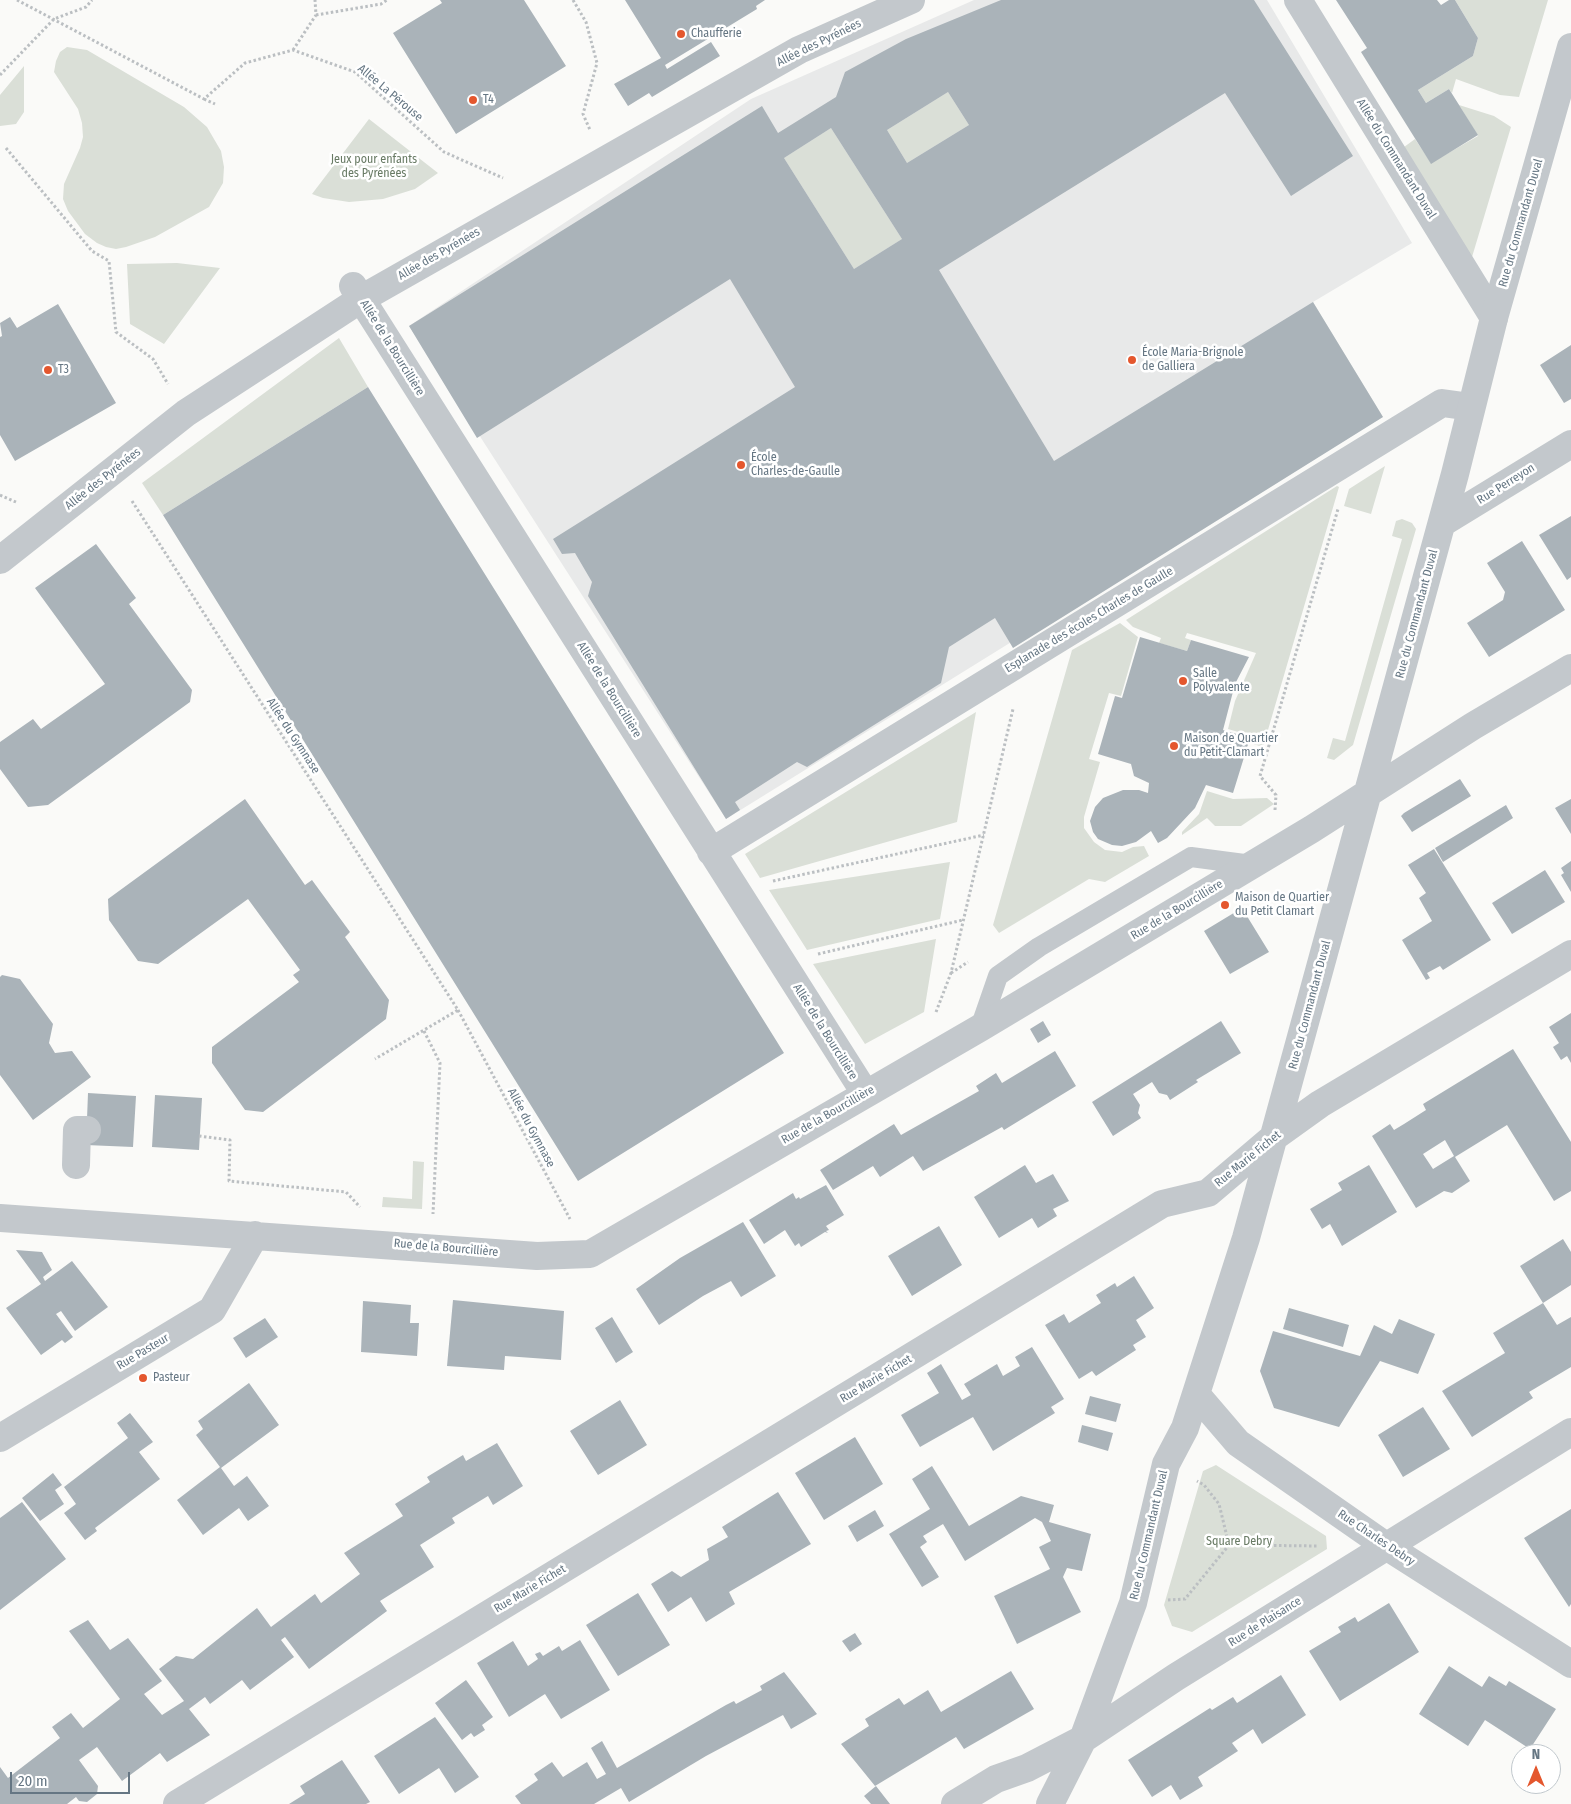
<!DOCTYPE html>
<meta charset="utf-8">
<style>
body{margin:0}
#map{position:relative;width:1571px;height:1804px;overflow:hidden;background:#fafaf8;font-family:"Fira Sans Condensed",sans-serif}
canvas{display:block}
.north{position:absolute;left:1511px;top:1744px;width:50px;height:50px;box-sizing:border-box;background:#fff;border:1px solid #c1c8cd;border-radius:50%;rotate:0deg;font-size:14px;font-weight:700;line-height:20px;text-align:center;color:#657683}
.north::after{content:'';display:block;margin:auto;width:18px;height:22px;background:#e4572e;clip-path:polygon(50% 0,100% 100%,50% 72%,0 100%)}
.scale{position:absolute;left:10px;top:1772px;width:120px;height:22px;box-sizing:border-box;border:2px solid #657683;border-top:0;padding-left:6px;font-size:15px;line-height:18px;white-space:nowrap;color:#657683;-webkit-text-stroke:4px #fff;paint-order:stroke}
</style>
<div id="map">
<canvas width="1571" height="1804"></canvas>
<div class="north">N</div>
<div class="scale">20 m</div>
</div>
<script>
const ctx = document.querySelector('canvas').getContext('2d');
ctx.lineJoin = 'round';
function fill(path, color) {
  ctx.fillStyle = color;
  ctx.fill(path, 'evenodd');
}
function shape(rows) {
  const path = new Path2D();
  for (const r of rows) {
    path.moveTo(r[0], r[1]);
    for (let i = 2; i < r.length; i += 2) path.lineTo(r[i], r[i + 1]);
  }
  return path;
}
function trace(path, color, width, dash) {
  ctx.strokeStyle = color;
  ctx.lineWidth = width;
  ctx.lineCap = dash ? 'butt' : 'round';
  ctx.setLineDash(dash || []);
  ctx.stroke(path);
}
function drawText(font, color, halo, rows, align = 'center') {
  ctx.font = font + ' "Fira Sans Condensed",sans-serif';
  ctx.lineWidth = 5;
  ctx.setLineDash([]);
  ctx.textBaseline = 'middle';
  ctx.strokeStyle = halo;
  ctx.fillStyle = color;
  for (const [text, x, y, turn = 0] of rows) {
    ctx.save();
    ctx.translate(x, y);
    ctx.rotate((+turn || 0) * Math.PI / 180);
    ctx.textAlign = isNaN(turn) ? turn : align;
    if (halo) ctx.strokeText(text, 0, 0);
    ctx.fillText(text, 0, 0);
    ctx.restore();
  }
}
fill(shape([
 [974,0,1267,0,1412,243,1313,302,1383,417,1071,605,726,819,409,326,751,99]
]), '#e8e9e9');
fill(shape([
 [1455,0,1548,0,1519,97,1500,95,1456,79,1452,93,1449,89,1426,103,1418,90,1473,56,1478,38],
 [67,47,87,50,184,107,207,127,221,151,224,167,223,183,209,207,155,237,126,247,116,249,106,247,97,243,85,234,68,211,63,199,64,184,80,148,83,137,82,123,78,109,54,72,56,61,60,52],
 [24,66,24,112,16,124,0,126,0,95],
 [948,92,969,125,907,163,887,130],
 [1459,105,1494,116,1511,127,1472,257,1400,150,1415,139,1431,163,1478,136],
 [369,119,438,173,415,189,383,199,349,202,323,198,312,194],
 [831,128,902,239,854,269,784,158],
 [177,263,220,268,164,344,130,324,127,264],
 [339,338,368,387,163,515,142,483],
 [1385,466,1371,514,1344,506,1349,489],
 [1337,486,1339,487,1263,747,1250,743,1252,736,1228,729,1235,701,1256,653,1187,633,1185,638,1191,640,1187,651,1159,643,1161,638,1133,627,1126,620],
 [1402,519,1412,523,1416,529,1353,745,1334,760,1327,758,1333,738,1345,741,1402,539,1392,536,1396,521],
 [1120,623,1138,637,1121,696,1109,693,1089,759,1100,762,1084,817,1084,828,1094,842,1105,850,1122,852,1133,847,1144,846,1149,856,1105,882,1089,879,999,933,993,925,1072,650],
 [976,712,957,822,760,878,745,854],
 [1207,791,1233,799,1267,798,1274,804,1241,826,1215,826,1207,818,1182,835,1182,832,1199,814],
 [950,862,940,919,807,950,769,890],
 [936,939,924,1012,865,1044,813,964],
 [413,1161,424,1162,422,1209,382,1207,383,1197,412,1199],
 [1216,1465,1326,1536,1327,1549,1192,1632,1172,1626,1164,1605,1203,1471]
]), '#dadfd7');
fill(shape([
 [440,0,524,0,566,66,456,134,393,33,442,3],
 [625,0,765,0,756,6,757,9,665,65,667,69,711,42,720,56,652,97,649,93,628,106,614,84,661,58],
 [1001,0,1254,0,1353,156,1291,196,1225,93,939,270,1054,461,1313,302,1383,417,1013,648,995,618,949,647,941,683,807,767,797,762,735,802,740,810,726,819,588,596,592,582,575,553,562,554,553,539,795,387,730,279,477,438,409,326,762,106,778,133,836,97,845,72,906,39],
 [948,92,969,125,907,163,887,130],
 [831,128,902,239,854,269,784,158],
 [1336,0,1437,0,1441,5,1449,0,1455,0,1478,38,1473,56,1418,90,1426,103,1449,89,1478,135,1431,164,1361,52,1367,48],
 [58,304,116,403,15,461,0,435,0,337,2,336,0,323,10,317,17,328],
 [1571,345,1571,399,1564,403,1540,365],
 [368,387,784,1053,578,1181,163,515],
 [1571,516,1571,577,1567,580,1539,535],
 [1522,541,1565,610,1489,657,1467,623,1503,600,1505,592,1487,563],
 [96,544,136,598,129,604,192,690,190,702,48,805,28,807,0,769,0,742,33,719,41,729,105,684,35,588],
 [1140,637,1187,651,1191,640,1249,657,1235,684,1223,730,1250,738,1233,793,1206,785,1195,808,1167,838,1158,843,1151,831,1136,842,1122,846,1112,845,1098,839,1093,832,1090,821,1095,807,1103,798,1123,790,1139,790,1148,793,1149,783,1134,776,1131,764,1098,754,1115,696,1122,698],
 [1460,779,1471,796,1412,832,1401,816,1404,813],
 [245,799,305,885,312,880,350,932,345,937,389,1000,386,1019,263,1112,245,1110,212,1063,212,1047,299,982,293,975,300,970,248,899,158,964,138,961,109,920,108,899],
 [1571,799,1571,834,1555,808],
 [1506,805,1513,818,1443,862,1435,848],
 [1434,849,1491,940,1443,970,1440,966,1427,973,1430,978,1426,980,1402,940,1432,921,1419,898,1426,893,1408,865],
 [1571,861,1571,892,1561,875,1564,873,1561,868],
 [1545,870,1565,902,1512,934,1492,903],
 [1242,908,1269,952,1230,974,1204,931],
 [2,975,20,979,53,1024,49,1043,55,1053,72,1051,91,1077,33,1120,0,1075,0,977],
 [1571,1013,1571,1063,1567,1056,1561,1060,1553,1047,1559,1043,1549,1027],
 [1043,1021,1051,1035,1038,1043,1030,1029],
 [1221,1021,1241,1053,1196,1080,1198,1082,1170,1100,1167,1095,1159,1093,1152,1082,1133,1094,1140,1105,1138,1113,1141,1118,1113,1136,1092,1102],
 [1513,1049,1571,1142,1571,1191,1554,1201,1507,1125,1455,1157,1470,1181,1452,1193,1444,1191,1416,1208,1372,1136,1390,1124,1394,1130,1404,1124,1426,1110,1423,1104],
 [1445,1140,1454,1156,1433,1169,1423,1154],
 [1055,1051,1076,1086,1004,1130,1002,1127,923,1171,913,1156,880,1177,873,1166,833,1190,820,1170,894,1124,901,1135,979,1091,976,1086,996,1073,1002,1083],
 [88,1093,136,1096,133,1147,86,1145],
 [155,1095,202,1098,199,1150,152,1147],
 [1025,1165,1036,1183,1053,1174,1069,1201,1053,1209,1057,1216,1038,1228,1032,1218,999,1238,974,1197],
 [1369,1165,1397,1212,1342,1246,1330,1224,1322,1229,1310,1209,1342,1190,1338,1183],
 [826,1185,844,1215,826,1226,829,1230,826,1231,828,1233,825,1232,801,1247,799,1243,795,1246,785,1230,764,1244,749,1220,793,1193,796,1199,799,1197,800,1199],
 [743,1222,776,1276,741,1297,731,1281,703,1296,659,1325,636,1289,680,1258],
 [939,1226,962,1265,912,1296,888,1256],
 [1563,1239,1571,1252,1571,1285,1543,1303,1520,1266],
 [16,1250,42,1252,52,1270,43,1277,45,1281,72,1261,108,1307,75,1331,61,1311,56,1314,73,1337,65,1343,62,1340,41,1355,6,1308,41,1284],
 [1134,1276,1154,1308,1136,1320,1146,1337,1133,1345,1136,1350,1096,1376,1092,1371,1079,1379,1045,1325,1064,1314,1069,1323,1101,1303,1096,1295,1115,1283,1117,1287],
 [453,1300,564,1311,561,1360,505,1356,504,1370,447,1366],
 [363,1301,411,1305,410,1323,419,1323,417,1356,361,1352],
 [1543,1303,1557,1325,1571,1317,1571,1367,1529,1392,1533,1398,1472,1437,1442,1391,1505,1353,1493,1333],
 [1289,1308,1349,1325,1343,1347,1283,1329],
 [612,1317,633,1352,616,1363,595,1328],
 [265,1318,278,1337,246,1358,233,1338],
 [1399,1319,1435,1334,1418,1374,1380,1361,1339,1427,1274,1408,1260,1371,1273,1331,1360,1356,1374,1325,1392,1334],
 [1032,1347,1064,1399,1051,1407,1055,1413,993,1451,973,1417,920,1447,901,1415,939,1393,927,1373,941,1364,962,1400,971,1395,964,1384,997,1364,1003,1376,1020,1366,1015,1357],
 [249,1383,279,1425,221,1468,234,1486,247,1476,269,1506,248,1521,239,1508,203,1535,177,1500,220,1467,196,1435,203,1429,198,1421],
 [1090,1396,1121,1404,1116,1422,1085,1414],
 [620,1400,647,1445,598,1475,570,1431],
 [1423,1407,1450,1449,1403,1477,1378,1435],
 [130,1413,153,1442,139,1452,160,1479,95,1528,97,1531,85,1540,64,1513,76,1504,64,1487,128,1438,117,1423],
 [1082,1425,1113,1433,1108,1451,1078,1442],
 [855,1437,883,1484,824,1520,795,1473],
 [497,1443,523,1486,493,1505,488,1496,452,1518,455,1523,420,1545,434,1567,380,1601,387,1611,309,1669,285,1637,281,1640,294,1657,250,1690,242,1680,210,1704,205,1697,189,1709,210,1735,167,1762,160,1753,122,1781,97,1747,79,1760,98,1786,97,1794,87,1802,79,1801,76,1797,67,1804,0,1804,0,1767,8,1778,60,1738,52,1727,71,1713,83,1728,120,1699,69,1631,88,1620,110,1650,128,1638,162,1681,144,1694,162,1715,184,1701,159,1669,176,1656,193,1659,257,1608,271,1627,315,1594,321,1603,360,1574,344,1553,403,1516,395,1504,430,1482,427,1477,463,1455,466,1461],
 [932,1466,969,1526,1021,1496,1054,1505,1049,1522,1091,1534,1082,1571,1067,1568,1063,1577,1081,1612,1017,1644,994,1596,1050,1569,1039,1547,1051,1541,1042,1522,1035,1518,965,1561,943,1524,923,1536,927,1542,920,1547,939,1577,922,1587,889,1534,930,1509,912,1479],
 [53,1473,62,1485,55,1490,64,1504,40,1521,22,1498],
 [778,1492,811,1544,729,1592,735,1604,706,1622,691,1597,668,1612,651,1584,672,1571,681,1577,709,1560,707,1549,728,1537,722,1527],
 [22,1502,66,1559,0,1610,0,1518],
 [1571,1509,1571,1604,1569,1607,1524,1538],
 [875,1510,884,1526,857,1542,848,1526],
 [638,1593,670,1645,618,1676,586,1625],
 [1389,1603,1419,1652,1340,1701,1309,1651,1341,1632,1338,1627,1355,1617,1358,1622],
 [855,1633,862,1644,850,1652,842,1641],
 [580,1640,610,1690,561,1719,545,1694,509,1717,477,1663,513,1641,528,1666,538,1659,535,1654,540,1652,543,1656,559,1646,562,1651],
 [1449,1666,1482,1687,1489,1676,1506,1686,1509,1681,1556,1709,1530,1749,1485,1720,1468,1746,1419,1714],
 [1011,1671,1034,1709,964,1749,956,1737,875,1786,841,1744,869,1726,865,1719,899,1698,904,1705,928,1690,941,1712],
 [784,1672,817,1714,791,1729,783,1715,706,1756,629,1802,621,1788,594,1804,521,1804,515,1796,538,1780,534,1774,552,1762,563,1777,587,1762,597,1779,606,1774,591,1748,602,1741,617,1768,726,1705,734,1701,736,1704,762,1690,760,1686],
 [1281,1675,1306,1715,1262,1744,1253,1729,1232,1743,1238,1751,1198,1777,1203,1786,1180,1800,1171,1785,1152,1797,1128,1760,1210,1708,1212,1710,1233,1697,1237,1703],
 [466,1680,493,1717,482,1725,485,1730,474,1737,471,1733,462,1740,435,1703],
 [435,1717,479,1777,455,1793,439,1768,399,1794,374,1756],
 [342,1760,370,1802,366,1804,289,1804,305,1794,300,1786],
 [876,1786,890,1804,871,1804,864,1796]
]), '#aab3b9');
trace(shape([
 [17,0,204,99,245,63,293,50,355,72,444,152,503,178],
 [573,0,586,22,597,63,583,114,590,130],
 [316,15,381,4,387,0],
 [293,50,316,15,315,0],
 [0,75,54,19,86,7,92,0],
 [204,99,215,104],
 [6,148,92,251,109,261,116,332,153,359,168,384],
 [0,495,16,502],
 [132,501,458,1010,375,1059],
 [1275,810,1276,795,1260,776,1338,509],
 [773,881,984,835],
 [818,954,963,920],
 [951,973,968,962],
 [458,1010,570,1219],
 [936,1012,951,973,1013,709],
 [424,1031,440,1063,433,1214],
 [199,1136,230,1140,229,1181,346,1192,360,1207],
 [1229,1545,1319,1546],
 [1168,1600,1185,1599,1229,1545,1219,1504,1204,1485,1197,1481]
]), '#bbbfc2', 3, [2.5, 2.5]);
trace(shape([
 [980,1028,998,976,1039,947,1191,857,1252,865]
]), '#c3c8cc', 20);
trace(shape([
 [1298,0,1494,318],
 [353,286,865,1093],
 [0,560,186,413,361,299,799,50,911,0],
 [711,852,1442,403,1471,407]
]), '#c3c8cc', 28);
trace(shape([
 [1442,523,1571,444],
 [76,1165,77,1130,87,1130],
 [0,1218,537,1256,590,1254,980,1028,1312,829,1473,726,1571,668],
 [1196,1394,1238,1443,1386,1546,1571,1664],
 [0,1438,212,1310,255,1235],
 [177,1804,1162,1204,1208,1193,1274,1137,1320,1104,1571,954],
 [955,1804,996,1779,1027,1768,1083,1739,1176,1677,1571,1432],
 [1050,1804,1083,1739,1133,1603,1166,1464,1185,1428,1246,1238,1455,474,1494,318,1571,47]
]), '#c3c8cc', 28);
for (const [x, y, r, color] of [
 [681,34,5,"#e4572e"],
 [473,100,5,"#e4572e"],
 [1132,360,5,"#e4572e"],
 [48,370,5,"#e4572e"],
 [741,465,5,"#e4572e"],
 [1183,681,5,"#e4572e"],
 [1174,746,5,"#e4572e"],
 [1225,905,5,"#e4572e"],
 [143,1378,5,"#e4572e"]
]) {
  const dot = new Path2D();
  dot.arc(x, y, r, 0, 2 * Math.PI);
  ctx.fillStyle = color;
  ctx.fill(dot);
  trace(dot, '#fff', 2);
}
drawText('12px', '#657683', '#fff', [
 ["Chaufferie",691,34],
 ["T4",483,100],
 ["École Maria-Brignole",1142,353],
 ["de Galliera",1142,367],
 ["T3",58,370],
 ["École",751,458],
 ["Charles-de-Gaulle",751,472],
 ["Salle",1193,674],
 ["Polyvalente",1193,688],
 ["Maison de Quartier",1184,739],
 ["du Petit-Clamart",1184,753],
 ["Maison de Quartier",1235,898],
 ["du Petit Clamart",1235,912],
 ["Pasteur",153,1378]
], 'left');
drawText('12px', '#657683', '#fff', [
 ["Allée des Pyrénées",819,43,-26],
 ["Allée La Pérouse",390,93,40],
 ["Allée du Commandant Duval",1396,159,58],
 ["Rue du Commandant Duval",1521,223,-74],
 ["Allée des Pyrénées",439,254,-30],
 ["Allée de la Bourcillière",392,348,58],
 ["Allée des Pyrénées",103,479,-38],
 ["Rue Perreyon",1506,484,-32],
 ["Rue du Commandant Duval",1417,614,-75],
 ["Esplanade des écoles Charles de Gaulle",1089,620,-31],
 ["Allée de la Bourcillière",609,690,58],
 ["Allée du Gymnase",293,736,57],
 ["Rue de la Bourcillière",1177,910,-31],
 ["Rue du Commandant Duval",1310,1005,-75],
 ["Allée de la Bourcillière",825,1032,58],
 ["Rue de la Bourcillière",828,1115,-30],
 ["Allée du Gymnase",531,1128,62],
 ["Rue Marie Fichet",1248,1159,-39],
 ["Rue de la Bourcillière",446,1248,5],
 ["Rue Pasteur",143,1352,-31],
 ["Rue Marie Fichet",876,1379,-31],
 ["Rue du Commandant Duval",1149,1535,-77],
 ["Rue Charles Debry",1376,1538,34],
 ["Rue Marie Fichet",530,1589,-31],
 ["Rue de Plaisance",1265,1622,-32]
]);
drawText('12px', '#687a64', '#fff', [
 ["Jeux pour enfants",374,160],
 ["des Pyrénées",374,174],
 ["Square Debry",1239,1542]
]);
</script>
